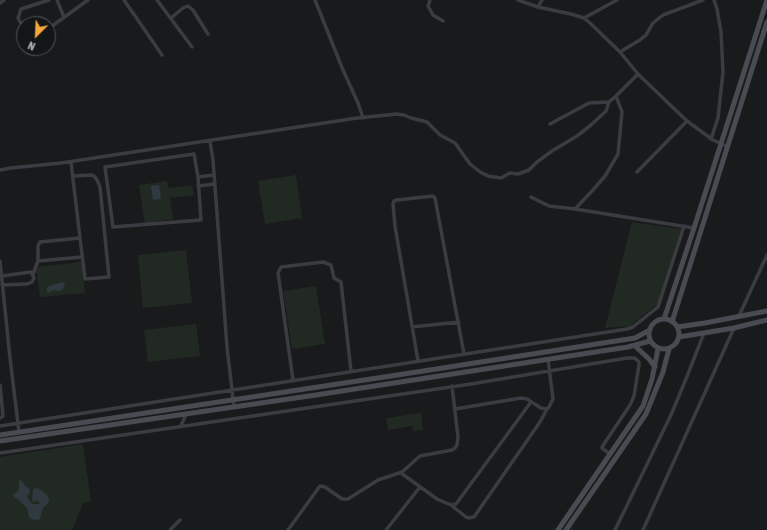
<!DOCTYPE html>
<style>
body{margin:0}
#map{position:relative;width:767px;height:530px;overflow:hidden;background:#191a1c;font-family:"Asap Condensed",sans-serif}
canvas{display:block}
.north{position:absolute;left:16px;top:16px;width:40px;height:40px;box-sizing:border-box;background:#141517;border:1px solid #515459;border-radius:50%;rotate:204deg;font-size:11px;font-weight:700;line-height:16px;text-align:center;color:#acb2bc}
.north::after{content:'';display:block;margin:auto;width:14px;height:18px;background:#f5aa38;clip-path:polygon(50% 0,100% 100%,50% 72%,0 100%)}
</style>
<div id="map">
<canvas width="767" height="530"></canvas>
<div class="north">N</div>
</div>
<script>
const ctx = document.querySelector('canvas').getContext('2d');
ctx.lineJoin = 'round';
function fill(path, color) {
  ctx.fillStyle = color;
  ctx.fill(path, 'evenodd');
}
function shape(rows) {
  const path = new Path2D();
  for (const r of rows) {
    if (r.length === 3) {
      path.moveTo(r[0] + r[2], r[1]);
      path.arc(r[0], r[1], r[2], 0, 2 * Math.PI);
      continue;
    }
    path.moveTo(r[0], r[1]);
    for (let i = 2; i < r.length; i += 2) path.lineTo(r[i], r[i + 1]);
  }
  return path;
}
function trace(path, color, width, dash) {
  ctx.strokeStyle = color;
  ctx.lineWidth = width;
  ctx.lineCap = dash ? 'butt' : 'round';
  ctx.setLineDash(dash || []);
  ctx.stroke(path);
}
fill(shape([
 [296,175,302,218,265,224,258,181],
 [167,181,168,188,192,185,194,195,170,198,173,219,145,224,139,185],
 [632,222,681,229,658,304,630,326,605,328],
 [186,250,192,303,143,308,138,255],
 [81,262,85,293,40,297,36,267],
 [316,286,325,344,292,349,283,291],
 [196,324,200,356,148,362,144,330],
 [421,413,423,430,414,431,412,426,388,430,386,418],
 [83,444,91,502,83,503,74,526,71,530,0,530,0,457]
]), '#212a22');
fill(shape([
 [159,185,161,199,153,200,151,186],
 [63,282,65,284,62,290,58,291,54,290,48,293,47,291,47,288,49,286],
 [19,480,22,481,25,486,29,488,30,492,27,497,32,504,40,504,37,500,34,502,32,500,33,490,36,487,46,494,49,499,48,503,42,509,40,519,34,520,29,517,27,508,19,500,14,497,13,495,18,491,19,489]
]), '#2f3a40');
trace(shape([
 [57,0,64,17],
 [124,0,162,55],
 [157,0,192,47],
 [315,0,343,70,358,103,363,118],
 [430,0,428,6,433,15,443,21],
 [518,0,538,7,571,14,584,18,590,23,620,52,638,74,687,121,713,140,728,147],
 [0,3,4,0],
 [538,7,542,0],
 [171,18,183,8,188,6,193,10,208,34],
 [584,18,617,0],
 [24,29,18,18,21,9,49,0],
 [48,29,88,0],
 [620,52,640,40,646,35,653,23,663,15,703,0],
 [550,124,589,103,609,102],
 [711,139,718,118,723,72,721,32,717,9,714,0],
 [210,141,213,160,227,347,234,407],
 [194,154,198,177,201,220,113,227,105,167,194,154],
 [0,170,11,168,61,163,357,118,397,114,404,115,411,118,427,122,440,135,455,143,470,164,480,172,488,176,501,178,510,173,518,174,529,170,537,162,552,151,577,136,591,125,606,111,609,102,616,96],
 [637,172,687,121],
 [73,176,92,175,95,177,97,180,100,187,109,277,85,279,80,238],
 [198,177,214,175],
 [198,186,215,184],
 [531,197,549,206,575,209,592,191,605,176,618,154,622,112,616,96,638,74],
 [575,209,694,228],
 [0,261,10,358,19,432],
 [38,261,82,257],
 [33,274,38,261,38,246,40,242,80,238,71,162],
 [2,276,31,272,34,278,32,282,27,284,2,285],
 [739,316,767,255],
 [412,327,459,322],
 [418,361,395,226,393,204,394,201,397,200,433,196,435,198,464,354],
 [293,380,278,273,281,267,323,262,331,265,334,278,341,282,351,371],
 [0,385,3,416,0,418],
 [455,409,521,398,527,399,541,408,547,409,549,407,553,399,548,359],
 [0,426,627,329,633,327,658,307,684,226],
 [181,426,186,414],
 [0,453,471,384,627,358,635,358,639,362,639,365,634,396,630,405,602,447,602,448,610,454],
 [401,473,437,499,451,505,456,504,531,402],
 [451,505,466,517,469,518,474,517,540,422,547,409],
 [170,530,180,520],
 [288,530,320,486,325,487,342,499,348,499,378,480,402,472,420,456,452,450,455,448,457,445,458,437,452,386],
 [386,530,420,487],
 [615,530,671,415,688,374,704,333],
 [643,530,734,328]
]), '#3a3c41', 3.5);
trace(shape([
 [664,319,694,228,767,0],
 [664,334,15],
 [672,322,767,22],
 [677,327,705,323,767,311],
 [679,337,734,328,767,320],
 [635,346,649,359,655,367],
 [0,435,404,374,635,338,650,330],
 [0,441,316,395,628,347,650,341],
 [558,530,643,406,652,379,658,349],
 [566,530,646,414,663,372,669,349]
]), '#484b51', 5);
</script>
